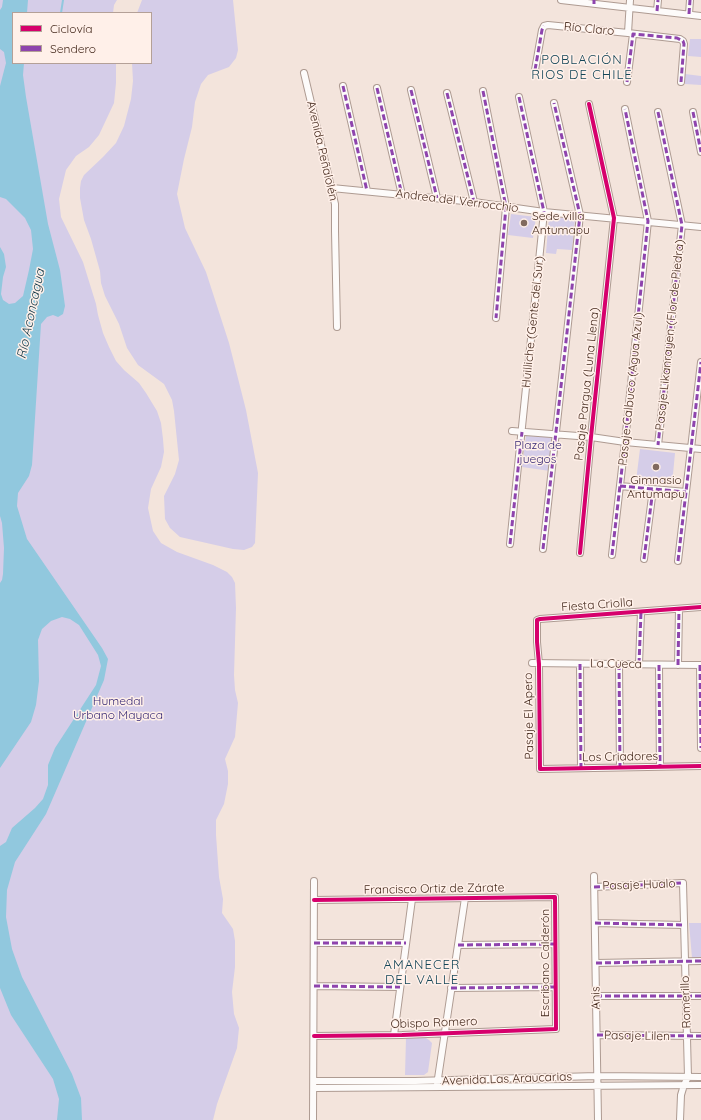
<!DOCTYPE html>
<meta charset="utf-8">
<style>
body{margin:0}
#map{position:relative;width:701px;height:1120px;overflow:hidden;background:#f3e4dc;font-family:Quicksand,sans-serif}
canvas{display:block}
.legend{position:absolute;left:12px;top:12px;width:140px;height:52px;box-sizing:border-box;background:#fff0e9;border:1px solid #b4a097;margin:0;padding:5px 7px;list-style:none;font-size:12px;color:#44291c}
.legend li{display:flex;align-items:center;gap:8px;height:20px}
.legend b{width:20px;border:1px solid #b4a097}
</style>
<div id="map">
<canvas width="701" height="1120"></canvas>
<ul class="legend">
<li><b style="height:5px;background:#d6006c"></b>Ciclovía</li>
<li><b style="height:5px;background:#8e44ad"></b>Sendero</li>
</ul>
</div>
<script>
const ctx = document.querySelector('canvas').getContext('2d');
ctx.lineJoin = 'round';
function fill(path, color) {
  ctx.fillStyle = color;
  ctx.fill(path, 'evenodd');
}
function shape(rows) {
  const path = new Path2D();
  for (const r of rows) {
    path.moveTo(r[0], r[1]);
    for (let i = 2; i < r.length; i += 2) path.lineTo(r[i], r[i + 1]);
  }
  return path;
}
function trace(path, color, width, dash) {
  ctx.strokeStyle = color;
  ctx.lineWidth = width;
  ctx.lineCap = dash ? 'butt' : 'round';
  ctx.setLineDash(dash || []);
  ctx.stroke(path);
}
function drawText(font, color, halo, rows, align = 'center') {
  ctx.font = font + ' Quicksand,sans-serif';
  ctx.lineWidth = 3;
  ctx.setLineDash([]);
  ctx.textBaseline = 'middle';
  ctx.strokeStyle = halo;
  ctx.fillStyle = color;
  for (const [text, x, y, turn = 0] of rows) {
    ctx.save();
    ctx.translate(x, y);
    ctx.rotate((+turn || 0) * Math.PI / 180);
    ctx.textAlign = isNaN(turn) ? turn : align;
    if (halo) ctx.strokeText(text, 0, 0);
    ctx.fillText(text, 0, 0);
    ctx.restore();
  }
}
fill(shape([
 [0,0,117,0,114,5,113,13,13,13,13,63,116,63,116,83,114,103,99,135,89,147,76,156,66,170,59,199,61,217,83,262,96,304,98,315,103,333,109,347,116,361,124,370,139,383,146,393,157,411,161,423,163,439,164,452,161,467,151,489,148,508,153,531,161,543,177,552,213,565,227,572,232,577,235,583,236,608,234,675,235,690,238,703,235,737,225,759,228,771,228,784,224,804,216,820,216,835,219,877,223,899,222,913,233,929,235,941,235,967,232,992,234,1014,239,1028,237,1048,217,1104,213,1120,0,1120],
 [142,0,233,0,238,50,236,58,229,67,208,75,201,84,195,102,192,127,184,159,177,194,185,228,206,272,229,343,246,410,258,473,255,543,252,547,244,550,233,549,180,537,170,528,165,519,164,496,175,474,179,460,174,411,172,400,164,384,138,365,127,348,119,324,105,296,101,283,100,271,91,239,84,220,80,198,80,188,81,181,84,175,103,157,116,143,124,126,131,99,133,81,132,63,151,63,151,13,137,13],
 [690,39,701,39,701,57,688,56],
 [685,74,701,76,701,85,685,84],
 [511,214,536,217,533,238,508,235],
 [549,217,575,219,572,250,557,249,556,254,546,253],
 [526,436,555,437,550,471,522,467],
 [640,449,675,453,672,485,636,481],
 [689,923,701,923,701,958,692,958],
 [406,1038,426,1038,429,1040,432,1043,428,1072,424,1075,405,1075]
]), '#d5cde8');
fill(shape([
 [3,0,28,0,27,13,13,13,13,63,24,63,23,75,26,97,48,224,60,270,65,306,63,314,58,317,53,315,47,317,41,324,32,465,29,476,18,493,17,506,27,539,102,648,108,659,104,680,46,814,15,862,7,890,6,917,12,949,22,977,72,1074,81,1098,82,1120,57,1120,59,1099,53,1079,11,1015,0,988,0,846,6,842,12,828,35,808,43,799,48,785,48,765,55,748,96,685,101,666,98,655,79,625,70,619,62,617,51,621,42,629,38,640,39,681,36,705,31,722,0,768,0,583,2,580,3,574,4,548,2,523,0,516,0,247,4,254,6,267,3,277,1,294,3,300,9,304,15,303,23,296,29,270,33,249,31,230,25,218,6,199,0,197,0,86,6,63,4,52,0,49,0,10,2,7]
]), '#91c8de');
trace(shape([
 [61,13,63,0]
]), '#91c8de', 2);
const street = shape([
 [561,0,701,16],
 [657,11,658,0],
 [689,14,690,0],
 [628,33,630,0],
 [535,70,542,30,544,26,548,25,628,33,680,39,683,41,684,44,681,82],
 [304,73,335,204,335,231,337,327],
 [627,82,633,34],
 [343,86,367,191],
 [377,88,402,195],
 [411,90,437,198],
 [483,91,506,207,496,318],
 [447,93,474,202],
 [658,112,682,225,658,445],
 [693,112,701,152],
 [332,188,474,202,544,212,701,227],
 [512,431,591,437,625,442,701,449],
 [620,486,686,492],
 [510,544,544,212,519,97],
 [543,549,580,215,554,103],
 [580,553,591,437,614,218,589,104],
 [612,555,625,442,648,221,625,109],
 [644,559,653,489],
 [678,561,701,362],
 [701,607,540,619,537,620,537,642,539,664,540,769,701,766],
 [532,663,701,665],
 [580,664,581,768],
 [619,664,620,767],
 [639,664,641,612],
 [659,665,660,766],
 [678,665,679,609],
 [700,665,701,748],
 [594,876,598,1120],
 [594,887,683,883,688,1077,684,1085,681,1095,680,1120],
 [595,923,684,925],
 [314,943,406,943],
 [458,945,555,944],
 [596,963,701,961],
 [314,986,400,987],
 [451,988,555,987],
 [596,996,701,996],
 [394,1035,412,899],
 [597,1035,701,1036],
 [314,1036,402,1035,556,1029,555,897,314,900],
 [314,1081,415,1081,597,1076,701,1077],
 [437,1085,465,898],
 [314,1088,701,1085],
 [313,1120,314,881]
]);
trace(street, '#ae9b92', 8);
trace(street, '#fdfbfa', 6);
trace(shape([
 [594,4,594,0],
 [657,11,658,0],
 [689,14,690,0],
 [535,70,542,30,544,26],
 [627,82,633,34,677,38,683,41,684,44,681,82],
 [343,86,367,191],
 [377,88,402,195],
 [411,90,437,198],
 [483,91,506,207,496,318],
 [447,93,474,202],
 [519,97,544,212],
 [658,112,682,225,658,445],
 [693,112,701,152],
 [620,486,686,492],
 [510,544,522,432],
 [543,549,580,215,554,103],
 [612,555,625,442,648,221,625,109],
 [644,559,653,489],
 [678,561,701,362],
 [580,664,581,768],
 [619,664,620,767],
 [639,664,641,612],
 [659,665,660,766],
 [678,665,679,609],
 [700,665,701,748],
 [594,887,683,883],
 [595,923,684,925],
 [314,943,406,943],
 [458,945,555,944],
 [596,963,701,961],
 [314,986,400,987],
 [451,988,555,987],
 [596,996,701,996],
 [597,1035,701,1036]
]), '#8e44ad', 3, [6, 3]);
trace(shape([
 [580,553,591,437,614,218,589,104],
 [701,607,540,619,537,620,537,642,539,664,540,769,701,766],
 [314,1036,402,1035,556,1029,555,897,314,900]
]), '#d6006c', 4);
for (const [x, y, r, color] of [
 [524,223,4,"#816a5f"],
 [656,467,4,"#816a5f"]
]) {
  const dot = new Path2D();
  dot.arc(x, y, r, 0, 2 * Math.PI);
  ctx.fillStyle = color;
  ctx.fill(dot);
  trace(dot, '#fff0e9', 1.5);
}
drawText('12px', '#44291c', '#fff0e9', [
 ["Río Claro",589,29,5],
 ["Avenida Peñalolén",322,151,77],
 ["Andrea del Verrocchio",457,201,7],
 ["Huilliche (Gente del Sur)",533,322,-84],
 ["Pasaje Likanrayen (Flor de Piedra)",670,335,-84],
 ["Pasaje Pargua (Luna Llena)",587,384,-84],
 ["Pasaje Calbuco (Agua Azul)",631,389,-84],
 ["Fiesta Criolla",597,605,-4],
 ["La Cueca",616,664,1],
 ["Pasaje El Apero",529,716,-91],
 ["Los Criadores",620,757,-1],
 ["Pasaje Hualo",639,885,-2],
 ["Francisco Ortiz de Zárate",434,889,-1],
 ["Escribano Calderón",545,963,-90],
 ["Anis",596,998,-91],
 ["Romerillo",686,1002,-92],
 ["Obispo Romero",434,1023,-2],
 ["Pasaje Lilen",637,1036,1],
 ["Avenida Las Araucarias",507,1079,-2]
]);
drawText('12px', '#44291c', '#fff0e9', [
 ["Sede villa",532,216],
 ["Antumapu",532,230],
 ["Gimnasio",656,480,"center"],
 ["Antumapu",656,494,"center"]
], 'left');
drawText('12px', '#372875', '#fff0e9', [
 ["Plaza de",538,445],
 ["juegos",538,459],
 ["Humedal",118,701],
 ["Urbano Mayaca",118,715]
]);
ctx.letterSpacing = '1px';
drawText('13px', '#144658', '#fff0e9', [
 ["POBLACIÓN",582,60],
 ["RIOS DE CHILE",582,75],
 ["AMANECER",422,965],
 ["DEL VALLE",422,980]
]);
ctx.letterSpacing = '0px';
drawText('italic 13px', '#113847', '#fff0e9', [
 ["Río Aconcagua",31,314,-78]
]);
</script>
